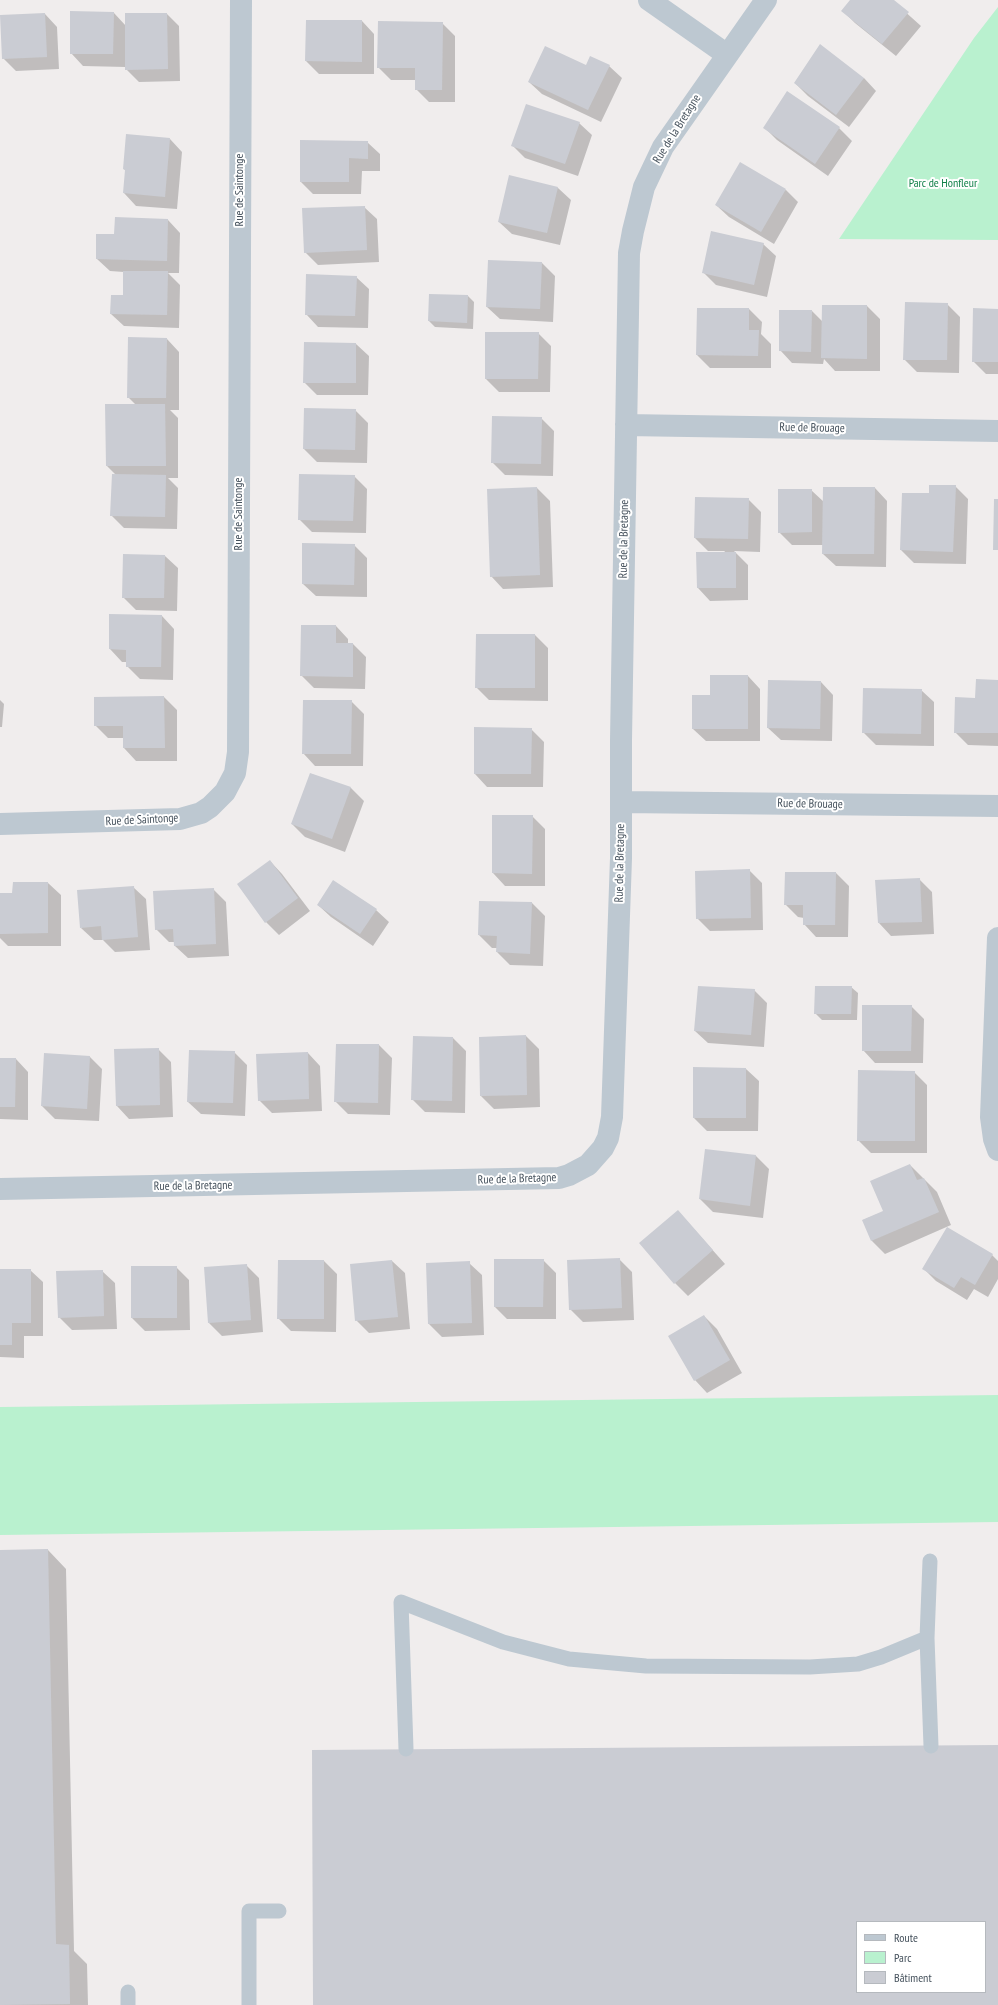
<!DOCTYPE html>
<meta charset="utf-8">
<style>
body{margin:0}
#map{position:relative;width:998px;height:2005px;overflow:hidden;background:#f0eded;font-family:"PT Sans Narrow",sans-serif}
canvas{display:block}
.legend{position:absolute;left:856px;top:1921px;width:130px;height:72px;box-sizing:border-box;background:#fff;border:1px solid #b5b9be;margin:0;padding:5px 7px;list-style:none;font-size:12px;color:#45515c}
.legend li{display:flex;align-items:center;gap:8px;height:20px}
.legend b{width:20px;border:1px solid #b5b9be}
</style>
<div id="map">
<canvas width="998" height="2005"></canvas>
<ul class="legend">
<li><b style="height:5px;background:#bdc8d1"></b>Route</li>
<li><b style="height:11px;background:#b9f1cf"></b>Parc</li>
<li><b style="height:11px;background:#caccd3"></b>Bâtiment</li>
</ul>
</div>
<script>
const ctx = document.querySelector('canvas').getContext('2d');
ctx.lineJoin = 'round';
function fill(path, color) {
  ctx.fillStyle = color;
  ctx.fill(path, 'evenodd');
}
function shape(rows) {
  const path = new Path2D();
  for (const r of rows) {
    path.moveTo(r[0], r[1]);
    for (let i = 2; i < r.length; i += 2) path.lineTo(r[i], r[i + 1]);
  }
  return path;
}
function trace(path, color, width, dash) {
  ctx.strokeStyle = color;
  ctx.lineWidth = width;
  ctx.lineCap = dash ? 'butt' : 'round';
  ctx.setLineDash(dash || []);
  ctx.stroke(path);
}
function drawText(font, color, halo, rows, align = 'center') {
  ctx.font = font + ' "PT Sans Narrow",sans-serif';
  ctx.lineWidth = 4;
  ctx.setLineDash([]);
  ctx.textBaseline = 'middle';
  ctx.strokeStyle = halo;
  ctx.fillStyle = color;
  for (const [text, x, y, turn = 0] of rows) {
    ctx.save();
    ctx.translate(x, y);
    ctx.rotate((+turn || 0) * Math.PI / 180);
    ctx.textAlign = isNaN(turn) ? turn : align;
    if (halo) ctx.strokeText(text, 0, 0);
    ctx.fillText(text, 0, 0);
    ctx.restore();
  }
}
fill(shape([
 [998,7,998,240,839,239,974,38],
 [998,1395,998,1522,0,1535,0,1407]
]), '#b9f1cf');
fill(shape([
 [851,0,892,0,921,26,896,56,855,23,843,11],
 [114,13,126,26,167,14,179,26,180,81,139,82,126,69,126,67,83,66,71,53],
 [45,14,57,27,59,69,16,71,3,58],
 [307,21,362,21,374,34,374,74,319,74,306,61],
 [442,23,455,36,455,102,429,102,416,89,416,80,391,80,378,67],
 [586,66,609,66,622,78,601,122,542,94,529,82],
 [864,78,876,91,849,127,808,96,795,83],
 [579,123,592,135,578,176,525,158,513,146],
 [764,127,839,128,852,141,828,176,777,140],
 [170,139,182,152,177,209,136,206,124,193,126,171,124,169],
 [367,142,380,154,380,171,362,171,361,194,313,194,301,182],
 [510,176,558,188,571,200,560,245,512,234,499,222],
 [786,190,798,202,774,244,729,217,716,205],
 [364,207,377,219,379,262,318,265,305,252],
 [168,220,180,233,179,273,168,273,180,285,179,328,124,326,111,314,124,296,124,272,110,271,97,259,115,235],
 [763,244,776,256,767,297,716,285,703,272],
 [542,263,555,276,553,322,500,319,487,307],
 [356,277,369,289,368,328,318,327,306,314],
 [468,296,474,302,473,329,435,327,429,321],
 [947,304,960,317,959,373,917,372,904,359],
 [823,306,867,306,880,319,880,371,835,371,824,359,823,364,792,363,780,350,812,311,823,322],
 [749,309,762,322,761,334,771,344,771,368,710,368,697,355],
 [998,310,998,374,986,374,973,361],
 [538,333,551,346,550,392,499,392,486,379],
 [167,339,179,352,179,410,170,410,178,418,178,478,168,478,178,488,177,529,124,528,111,515,116,475,107,466,136,405,128,397],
 [356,344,369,356,368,395,317,395,304,382],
 [355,410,368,423,367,463,317,462,304,449],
 [541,418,554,431,553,476,505,475,492,462],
 [354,476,367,489,366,533,312,532,299,519],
 [955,486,968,499,966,564,914,563,901,550,930,494],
 [537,488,550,501,553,587,503,589,491,576,488,490],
 [875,488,887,501,886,567,836,566,823,554,823,545,792,545,779,532,811,490,824,502],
 [748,499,761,512,760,552,734,551,748,565,748,600,710,601,698,588,725,551,708,551,695,538],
 [354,545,367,558,367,597,316,596,303,584],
 [165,556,178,568,177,611,136,610,123,597],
 [162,616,174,629,173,680,140,679,127,666,127,662,122,662,110,649],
 [336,626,348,639,348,644,353,644,366,657,365,689,314,688,301,675],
 [535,635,548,648,548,701,489,700,476,687],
 [748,676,760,689,760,741,706,741,693,729,711,696],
 [998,681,998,746,968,745,955,732,976,699],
 [821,682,833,695,832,741,781,740,768,728],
 [921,690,934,702,934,746,876,745,863,732],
 [164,697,177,710,177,761,136,761,124,748,124,738,108,738,95,725,95,698],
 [0,700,4,704,2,727,0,727],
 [351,701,364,714,363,766,315,766,303,753],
 [531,729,544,742,543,787,487,787,475,774],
 [311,774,351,788,364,801,345,852,305,837,292,824],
 [532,816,545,829,545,886,505,886,493,873],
 [270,861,282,874,310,911,279,935,266,922],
 [749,870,762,883,763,930,710,931,697,918],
 [836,873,849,886,848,937,816,937,804,924,804,918,798,917,786,905],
 [919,879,932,892,934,934,891,936,879,923],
 [48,883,61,895,61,946,8,946,0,938,0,894,13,894],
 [133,887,146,899,150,950,115,952,103,940,94,940,81,928],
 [213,889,226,902,229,956,188,958,175,946,175,942,169,942,156,929],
 [532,903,545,916,543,966,510,965,497,952,498,948,492,948,479,935],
 [318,905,376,910,389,922,373,946,331,917],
 [851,987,858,993,857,1020,822,1020,815,1013],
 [754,990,767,1003,764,1047,708,1043,695,1031],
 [911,1006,924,1019,923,1063,875,1063,863,1050],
 [526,1036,539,1049,540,1107,494,1109,481,1096],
 [453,1038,466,1051,465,1113,425,1112,412,1099],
 [337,1045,379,1045,392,1058,390,1115,348,1114,335,1101],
 [158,1049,171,1062,173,1117,129,1119,117,1106],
 [234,1052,247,1065,245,1116,201,1114,188,1102],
 [308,1053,320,1066,322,1111,272,1113,259,1100],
 [45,1054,90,1057,102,1069,99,1121,55,1119,42,1106],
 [0,1059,16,1059,28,1072,28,1120,0,1119],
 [746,1069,759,1081,758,1131,707,1131,694,1118],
 [914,1072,927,1085,927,1153,871,1153,858,1140],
 [706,1150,756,1156,769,1169,763,1218,713,1212,700,1199],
 [910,1165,937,1192,951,1225,885,1254,872,1241,863,1220,885,1211],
 [678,1211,725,1264,688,1296,675,1283],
 [992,1255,998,1261,998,1279,988,1297,974,1289,967,1300,936,1281,924,1269],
 [619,1259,632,1272,634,1320,583,1322,570,1309],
 [543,1260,556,1273,556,1319,507,1319,495,1307],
 [324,1261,337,1274,336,1332,291,1331,278,1318],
 [392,1261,405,1273,410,1329,369,1333,356,1320],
 [469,1263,482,1275,484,1335,442,1337,429,1324],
 [246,1265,259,1278,263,1332,222,1336,209,1323],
 [132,1267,176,1267,189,1280,190,1330,145,1331,132,1318],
 [0,1270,30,1270,43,1282,43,1336,24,1336,24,1358,0,1357],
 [102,1271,115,1283,117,1329,72,1330,59,1317],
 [704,1316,717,1329,742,1373,707,1393,695,1380],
 [48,1550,66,1569,74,1951,87,1964,88,2005,0,2005,0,1551]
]), '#0003');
fill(shape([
 [850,0,894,0,909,12,882,44,841,11],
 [70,11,114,12,113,54,70,54],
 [45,13,47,57,2,59,0,15],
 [125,13,167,13,168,69,125,70],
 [306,20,362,20,362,62,305,61],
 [378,21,443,22,442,90,415,90,415,68,377,68],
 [820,44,864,78,836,115,794,83],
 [545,46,586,65,590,56,610,65,588,110,528,82],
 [787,91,840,127,815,164,763,128],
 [526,104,580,122,565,164,511,146],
 [126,134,170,138,165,197,123,193,125,170,123,169],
 [300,140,368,141,368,159,349,158,349,182,300,182],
 [740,162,786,189,761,232,715,205],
 [509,175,558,187,547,233,498,222],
 [365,206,367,250,304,253,302,208],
 [115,217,168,219,167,261,96,259,96,234,114,234],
 [711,231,764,243,754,285,702,273],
 [488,260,542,262,540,309,486,307],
 [123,271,168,271,167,315,110,314,111,295,123,295],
 [306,274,357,276,355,316,305,315],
 [429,294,468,295,467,323,428,321],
 [905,302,948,303,947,360,903,360],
 [822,305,867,305,867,359,821,358],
 [697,308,749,308,749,330,759,330,758,356,696,355],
 [973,308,998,309,998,362,972,362],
 [779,310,812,310,811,352,779,351],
 [485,332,539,332,538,379,485,379],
 [128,337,167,338,166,398,127,398],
 [304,342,356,343,356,383,303,383],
 [105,404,165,404,166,466,106,466],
 [304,408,356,409,355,450,303,449],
 [492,416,542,417,541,464,491,463],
 [112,474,166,475,165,517,110,516],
 [299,474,355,475,353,521,298,520],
 [929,485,956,485,953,552,900,550,902,493,929,493],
 [537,487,540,575,490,577,487,489],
 [823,487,875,487,874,554,822,554],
 [778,489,812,489,812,532,778,533],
 [695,497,749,498,748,539,694,538],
 [994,499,998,499,998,550,993,550],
 [302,543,355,544,354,585,302,584],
 [696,552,736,552,736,588,697,588],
 [123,554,165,555,164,598,122,598],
 [109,614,162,615,161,667,126,667,126,650,109,649],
 [301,625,336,625,336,643,353,643,353,677,300,676],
 [476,634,535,634,535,688,475,688],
 [710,675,748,675,748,729,692,729,692,695,710,695],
 [976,679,998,680,998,733,954,733,955,697,975,698],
 [768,680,821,681,820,729,767,728],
 [863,688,922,689,921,734,862,733],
 [164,696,165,748,123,748,123,726,94,726,94,697],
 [303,700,352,700,351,754,302,754],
 [474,727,532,728,531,774,474,774],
 [310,773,351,787,332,839,291,824],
 [492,815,533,815,532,874,492,873],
 [270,860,298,898,265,923,237,884],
 [750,869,751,918,696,919,695,871],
 [785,872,836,872,835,925,803,925,803,905,784,905],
 [920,878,922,922,878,923,875,880],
 [333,880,377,909,360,934,317,905],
 [13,882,48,882,48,933,0,934,0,893,12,893],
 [134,886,138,937,102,940,101,926,80,928,77,890],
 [214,888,216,944,174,946,173,929,155,930,153,891],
 [479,901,532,902,530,954,496,952,497,936,478,935],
 [698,986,755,989,751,1035,694,1031],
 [815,986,852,986,851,1014,814,1014],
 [862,1005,912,1005,911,1051,862,1051],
 [526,1035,527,1095,480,1096,479,1037],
 [413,1036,453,1037,452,1101,411,1100],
 [336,1044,379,1044,378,1103,334,1102],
 [159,1048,160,1105,116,1106,114,1049],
 [189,1050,235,1051,233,1103,187,1102],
 [308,1052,309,1099,258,1101,256,1054],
 [44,1053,90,1056,87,1109,41,1106],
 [0,1058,16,1058,15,1107,0,1107],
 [693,1067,746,1068,746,1118,693,1118],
 [858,1070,915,1071,915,1141,857,1141],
 [705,1149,756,1155,750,1206,699,1199],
 [910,1164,917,1180,924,1178,939,1212,871,1241,862,1220,883,1211,870,1181],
 [678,1210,713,1250,674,1284,639,1243],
 [947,1227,993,1254,975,1285,961,1277,954,1288,922,1269],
 [620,1258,622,1308,569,1310,567,1260],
 [494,1259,544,1259,543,1307,494,1307],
 [278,1260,324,1260,324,1319,277,1319],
 [392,1260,398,1317,355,1321,350,1264],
 [470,1261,472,1323,428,1324,426,1263],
 [247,1264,251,1320,208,1323,204,1267],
 [131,1266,177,1266,177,1318,131,1318],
 [0,1269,31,1269,31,1323,12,1323,12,1345,0,1345],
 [103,1270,104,1316,58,1318,56,1271],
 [704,1315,730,1360,694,1381,668,1336],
 [48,1549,56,1944,69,1945,70,2004,0,2005,0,1550],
 [998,1745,998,2005,313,2005,312,1750],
 [857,1922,985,1922,985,1992,857,1992]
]), '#caccd3');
trace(shape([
 [927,1638,931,1746],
 [406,1749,401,1602,503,1642,569,1659,646,1666,810,1667,858,1664,881,1657,927,1638,930,1561],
 [128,1992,128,2005],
 [249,2005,249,1911,279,1911]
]), '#bdc8d1', 15);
trace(shape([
 [649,0,726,54],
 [626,425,998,431],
 [621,802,998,806],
 [0,824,180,819,201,813,210,807,225,792,235,773,238,752,241,0],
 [998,938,991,1117,994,1139,998,1150],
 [0,1189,559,1178,569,1175,588,1165,603,1148,608,1138,612,1117,621,858,621,740,629,253,633,231,644,187,663,147,766,0]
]), '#bdc8d1', 22);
drawText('12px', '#45515c', '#fff', [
 ["Rue de la Bretagne",677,129,-58],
 ["Rue de Saintonge",240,190,-90],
 ["Rue de Brouage",812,428,1],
 ["Rue de Saintonge",239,514,-90],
 ["Rue de la Bretagne",624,539,-89],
 ["Rue de Brouage",810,804,1],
 ["Rue de Saintonge",142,820,-3],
 ["Rue de la Bretagne",620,863,-89],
 ["Rue de la Bretagne",517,1179,-2],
 ["Rue de la Bretagne",193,1186,-1]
]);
drawText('12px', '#128149', '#fff', [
 ["Parc de Honfleur",943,184]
]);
</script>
